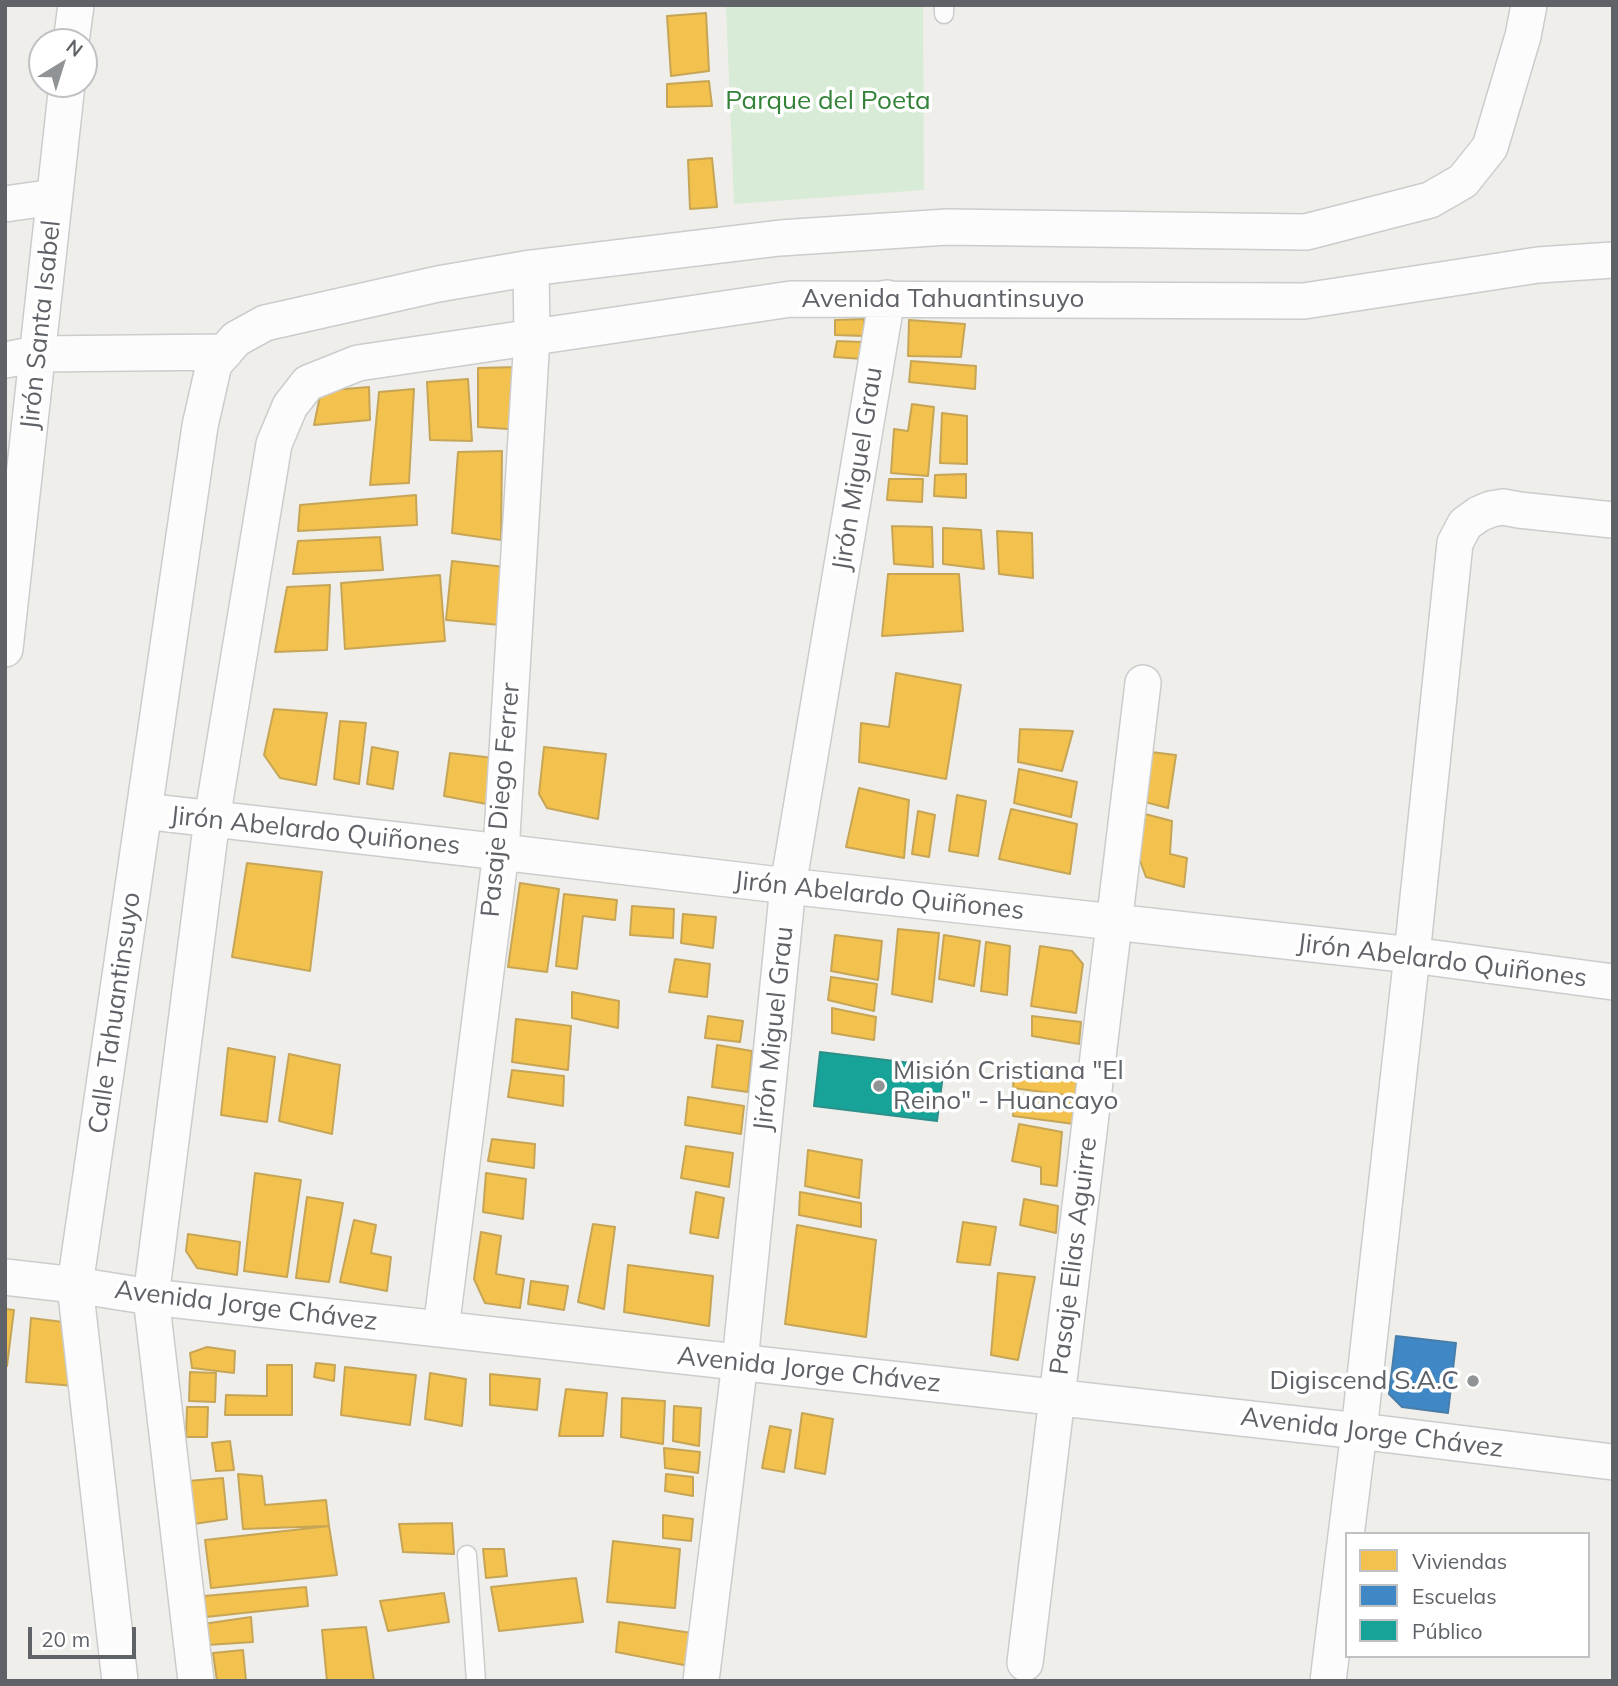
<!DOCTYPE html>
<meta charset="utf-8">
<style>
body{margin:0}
#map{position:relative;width:1618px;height:1686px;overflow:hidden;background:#efeeea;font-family:Mulish,sans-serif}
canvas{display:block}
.frame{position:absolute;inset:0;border:7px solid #5f6368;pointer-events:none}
.legend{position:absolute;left:1345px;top:1532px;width:245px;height:126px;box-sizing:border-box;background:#fff;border:2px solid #bfc1c3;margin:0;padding:9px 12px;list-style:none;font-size:21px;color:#5f6368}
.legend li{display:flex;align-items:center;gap:14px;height:35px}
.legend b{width:35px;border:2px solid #bfc1c3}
.north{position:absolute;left:28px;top:28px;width:70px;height:70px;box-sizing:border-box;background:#fff;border:2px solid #bfc1c3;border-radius:50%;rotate:38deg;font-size:19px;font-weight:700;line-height:28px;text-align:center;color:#5f6368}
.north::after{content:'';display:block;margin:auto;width:24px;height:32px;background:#919496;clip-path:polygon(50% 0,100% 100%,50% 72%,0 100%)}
.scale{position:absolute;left:28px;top:1627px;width:108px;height:32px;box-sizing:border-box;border:4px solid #5f6368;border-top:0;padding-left:9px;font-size:21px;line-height:24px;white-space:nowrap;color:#5f6368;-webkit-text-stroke:5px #fff;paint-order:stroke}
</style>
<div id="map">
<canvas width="1618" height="1686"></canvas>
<div class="frame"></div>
<ul class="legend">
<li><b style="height:19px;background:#f2c14e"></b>Viviendas</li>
<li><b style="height:19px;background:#3f88c5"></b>Escuelas</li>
<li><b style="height:19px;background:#17a398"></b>Público</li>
</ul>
<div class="north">N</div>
<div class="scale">20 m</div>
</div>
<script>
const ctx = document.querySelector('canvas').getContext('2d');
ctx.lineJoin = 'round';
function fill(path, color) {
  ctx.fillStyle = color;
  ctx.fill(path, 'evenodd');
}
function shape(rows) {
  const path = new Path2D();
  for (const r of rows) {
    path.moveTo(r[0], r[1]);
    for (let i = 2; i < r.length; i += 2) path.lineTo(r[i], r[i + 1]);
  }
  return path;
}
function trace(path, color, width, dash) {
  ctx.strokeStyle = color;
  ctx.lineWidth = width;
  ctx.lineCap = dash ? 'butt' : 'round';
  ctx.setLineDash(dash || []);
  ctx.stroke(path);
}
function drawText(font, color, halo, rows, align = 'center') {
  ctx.font = font + ' Mulish,sans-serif';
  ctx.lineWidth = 7;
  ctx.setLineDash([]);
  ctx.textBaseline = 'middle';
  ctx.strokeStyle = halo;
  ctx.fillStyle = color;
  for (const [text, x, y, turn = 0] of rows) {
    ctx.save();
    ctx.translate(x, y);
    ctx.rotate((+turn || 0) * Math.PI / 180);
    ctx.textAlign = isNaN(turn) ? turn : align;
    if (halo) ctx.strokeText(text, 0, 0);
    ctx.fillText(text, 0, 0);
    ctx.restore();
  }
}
fill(shape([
 [726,5,923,5,924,190,734,204]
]), '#d8ebd6');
const homes = shape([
 [706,13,709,71,671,76,667,16,706,13],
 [709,81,712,106,667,107,667,84,709,81],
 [712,158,717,207,690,209,688,160,712,158],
 [864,319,864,336,835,335,835,320,864,319],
 [909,320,965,324,961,357,908,356,909,320],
 [837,341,862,342,863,359,834,357,837,341],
 [911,361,976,366,975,389,909,382,911,361],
 [519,367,523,430,478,427,478,368,519,367],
 [468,379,472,441,430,440,427,382,468,379],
 [369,387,370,420,314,425,321,391,369,387],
 [414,389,409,483,370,485,379,392,414,389],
 [912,404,934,407,928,476,891,473,894,429,908,431,912,404],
 [942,413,967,416,967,464,940,463,942,413],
 [502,451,501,540,452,533,458,452,502,451],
 [966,474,966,498,934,496,935,475,966,474],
 [889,479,923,479,922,502,887,500,889,479],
 [416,495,417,525,298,531,300,505,416,495],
 [892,526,932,527,933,567,894,564,892,526],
 [943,528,981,530,984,569,943,564,943,528],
 [997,531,1032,533,1033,578,999,574,997,531],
 [380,537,383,570,293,574,298,541,380,537],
 [452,561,505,567,500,625,446,620,452,561],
 [888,574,959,574,963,631,882,636,888,574],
 [440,575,445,641,345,649,341,583,440,575],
 [330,585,327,650,275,652,287,587,330,585],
 [896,673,961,685,946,779,859,762,861,723,889,727,896,673],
 [274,709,327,713,316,785,280,778,264,755,274,709],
 [340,721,366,723,359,784,334,779,340,721],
 [1020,729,1073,731,1062,771,1018,762,1020,729],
 [372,747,398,752,393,789,367,784,372,747],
 [544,747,606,754,598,819,547,808,539,794,544,747],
 [1151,752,1176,755,1168,808,1145,802,1151,752],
 [450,753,494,758,492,805,444,796,450,753],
 [1019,769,1077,782,1071,817,1014,803,1019,769],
 [859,788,909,800,904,858,846,847,859,788],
 [957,795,986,801,978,856,949,851,957,795],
 [1011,809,1077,824,1070,874,999,859,1011,809],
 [918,811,935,815,929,857,912,854,918,811],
 [1145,814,1172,821,1170,854,1187,858,1184,887,1146,877,1139,858,1145,814],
 [247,863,322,872,310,971,232,957,247,863],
 [520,883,559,889,547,972,508,967,520,883],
 [564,894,617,900,615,920,583,916,577,969,556,966,564,894],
 [632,906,674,909,673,938,630,935,632,906],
 [683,914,716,917,713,948,681,943,683,914],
 [898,929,939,933,932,1002,892,994,898,929],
 [835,935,882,941,878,980,831,971,835,935],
 [944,935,980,941,974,986,939,979,944,935],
 [986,942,1010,946,1007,995,981,991,986,942],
 [1040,946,1072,951,1083,964,1076,1013,1031,1006,1040,946],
 [675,959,710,964,707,997,669,992,675,959],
 [831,977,877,984,874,1011,828,1000,831,977],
 [572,992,619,1001,618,1028,572,1018,572,992],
 [832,1008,876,1017,874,1040,832,1033,832,1008],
 [708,1016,743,1021,740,1042,705,1038,708,1016],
 [1032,1016,1081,1022,1079,1044,1032,1036,1032,1016],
 [516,1019,571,1026,568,1070,512,1062,516,1019],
 [717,1045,752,1051,748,1092,712,1087,717,1045],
 [228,1048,275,1057,267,1122,221,1115,228,1048],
 [289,1054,340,1065,332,1134,279,1121,289,1054],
 [1015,1065,1081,1072,1080,1097,1013,1088,1015,1065],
 [512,1070,564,1076,563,1106,508,1097,512,1070],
 [1015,1094,1083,1101,1082,1125,1013,1116,1015,1094],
 [688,1097,744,1106,741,1134,685,1125,688,1097],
 [1019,1124,1062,1132,1057,1186,1041,1184,1041,1167,1012,1161,1019,1124],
 [492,1139,535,1144,534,1168,488,1161,492,1139],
 [686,1146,733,1153,729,1187,681,1178,686,1146],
 [808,1150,862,1160,859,1198,805,1186,808,1150],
 [255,1173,301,1180,287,1277,244,1271,255,1173],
 [486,1173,526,1179,523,1219,483,1212,486,1173],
 [696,1192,724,1198,718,1238,690,1233,696,1192],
 [800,1192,861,1203,861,1227,799,1215,800,1192],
 [307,1197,343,1203,329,1282,296,1278,307,1197],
 [1024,1199,1058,1206,1056,1233,1020,1225,1024,1199],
 [354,1220,376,1225,371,1253,391,1257,387,1291,340,1282,354,1220],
 [963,1222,996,1227,990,1265,957,1262,963,1222],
 [593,1224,615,1227,604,1309,578,1302,593,1224],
 [797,1225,876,1240,866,1337,785,1324,797,1225],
 [481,1232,501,1236,496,1274,524,1279,520,1308,485,1303,474,1279,481,1232],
 [188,1234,240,1242,237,1275,197,1268,186,1251,188,1234],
 [628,1265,713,1276,709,1326,624,1312,628,1265],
 [998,1273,1035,1277,1018,1360,991,1355,998,1273],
 [531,1281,568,1286,564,1310,528,1304,531,1281],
 [5,1309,14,1310,7,1366,5,1366,5,1309],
 [31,1318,71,1323,75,1386,26,1382,31,1318],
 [207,1347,235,1351,234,1373,192,1368,190,1353,207,1347],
 [316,1363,335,1365,334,1381,314,1377,316,1363],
 [267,1365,292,1365,292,1415,225,1415,226,1395,267,1396,267,1365],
 [345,1367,416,1375,410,1425,341,1415,345,1367],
 [190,1372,216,1373,215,1402,189,1401,190,1372],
 [430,1373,466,1379,462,1426,425,1419,430,1373],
 [490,1374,540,1379,537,1410,490,1405,490,1374],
 [566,1389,607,1393,603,1436,559,1436,566,1389],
 [622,1398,665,1401,663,1444,621,1437,622,1398],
 [674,1406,701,1408,699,1446,673,1441,674,1406],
 [187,1407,208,1407,207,1437,186,1437,187,1407],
 [802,1413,833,1419,825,1474,795,1468,802,1413],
 [770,1426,791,1430,784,1472,762,1468,770,1426],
 [230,1441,234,1470,216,1471,212,1443,230,1441],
 [664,1448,700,1452,698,1473,665,1468,664,1448],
 [238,1474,262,1476,265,1505,326,1500,329,1526,243,1529,238,1474],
 [666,1474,693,1477,693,1496,665,1491,666,1474],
 [223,1478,227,1519,194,1524,188,1481,223,1478],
 [663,1515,693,1519,691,1541,663,1538,663,1515],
 [452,1523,454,1554,403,1552,399,1524,452,1523],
 [329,1526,337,1575,211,1588,205,1540,329,1526],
 [613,1541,680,1549,675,1608,607,1602,613,1541],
 [483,1549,504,1549,507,1576,486,1578,483,1549],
 [576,1578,583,1622,499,1631,491,1587,576,1578],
 [306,1587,308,1606,206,1617,204,1596,306,1587],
 [444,1593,449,1622,388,1631,380,1601,444,1593],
 [251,1617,253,1642,207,1645,203,1624,251,1617],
 [619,1622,698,1634,694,1667,616,1652,619,1622],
 [366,1627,374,1681,327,1681,322,1630,366,1627],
 [243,1650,246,1681,217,1681,213,1653,243,1650]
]);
fill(homes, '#f2c14e');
trace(homes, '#c6a556', 2);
const schools = shape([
 [1396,1336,1456,1343,1448,1413,1402,1407,1389,1394,1396,1336]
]);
fill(schools, '#3f88c5');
trace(schools, '#497da9', 2);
const public = shape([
 [820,1052,944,1067,937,1121,814,1106,820,1052]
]);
fill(public, '#17a398');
trace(public, '#2d908a', 2);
const service = shape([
 [944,14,944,5],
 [467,1555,476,1681]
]);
const minor = shape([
 [71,42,76,5],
 [5,204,54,197],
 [5,360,37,354,225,352],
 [5,649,67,84],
 [144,811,501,852,788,886,1412,955,1613,982],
 [5,1277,75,1285,151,1297,1359,1431,1613,1462],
 [441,1329,501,852,532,337,531,268],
 [1025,1663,1143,683],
 [120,1681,75,1285,200,426,214,364,236,339,265,323,438,284,531,268,780,238,947,227,1306,232,1430,200,1463,181,1490,147,1523,36,1529,5],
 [196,1681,151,1297,212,819,274,444,290,406,308,383,358,363,791,299,1304,301,1538,265,1613,260],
 [701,1681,740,1362,788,886,887,298],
 [1328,1681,1359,1431,1412,955,1455,543,1465,524,1479,514,1491,509,1503,507,1519,510,1613,520]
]);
trace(service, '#cbcccc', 21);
trace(minor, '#cbcccc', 38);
trace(service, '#fdfcfc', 18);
trace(minor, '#fdfcfc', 35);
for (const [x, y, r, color] of [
 [879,1086,7,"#919496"],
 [1473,1381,7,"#919496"]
]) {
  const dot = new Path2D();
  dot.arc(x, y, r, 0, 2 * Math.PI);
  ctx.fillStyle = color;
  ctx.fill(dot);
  trace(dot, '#fff', 2.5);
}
drawText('26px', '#348238', '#fff', [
 ["Parque del Poeta",828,101]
]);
drawText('26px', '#5f6368', '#fff', [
 ["Avenida Tahuantinsuyo",943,299],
 ["Jirón Santa Isabel",41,325,-84],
 ["Jirón Miguel Grau",858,469,-81],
 ["Pasaje Diego Ferrer",501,800,-85],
 ["Jirón Abelardo Quiñones",315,831,6],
 ["Jirón Abelardo Quiñones",879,896,6],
 ["Jirón Abelardo Quiñones",1442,961,7],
 ["Calle Tahuantinsuyo",115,1013,-82],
 ["Jirón Miguel Grau",774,1029,-84],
 ["Pasaje Elias Aguirre",1074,1256,-83],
 ["Avenida Jorge Chávez",246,1306,7],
 ["Avenida Jorge Chávez",809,1370,6],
 ["Avenida Jorge Chávez",1372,1433,7]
]);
drawText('26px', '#5f6368', '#fff', [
 ["Misión Cristiana \"El",893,1071],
 ["Reino\" - Huancayo",893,1101],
 ["Digiscend S.A.C",1459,1381,"right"]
], 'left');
</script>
